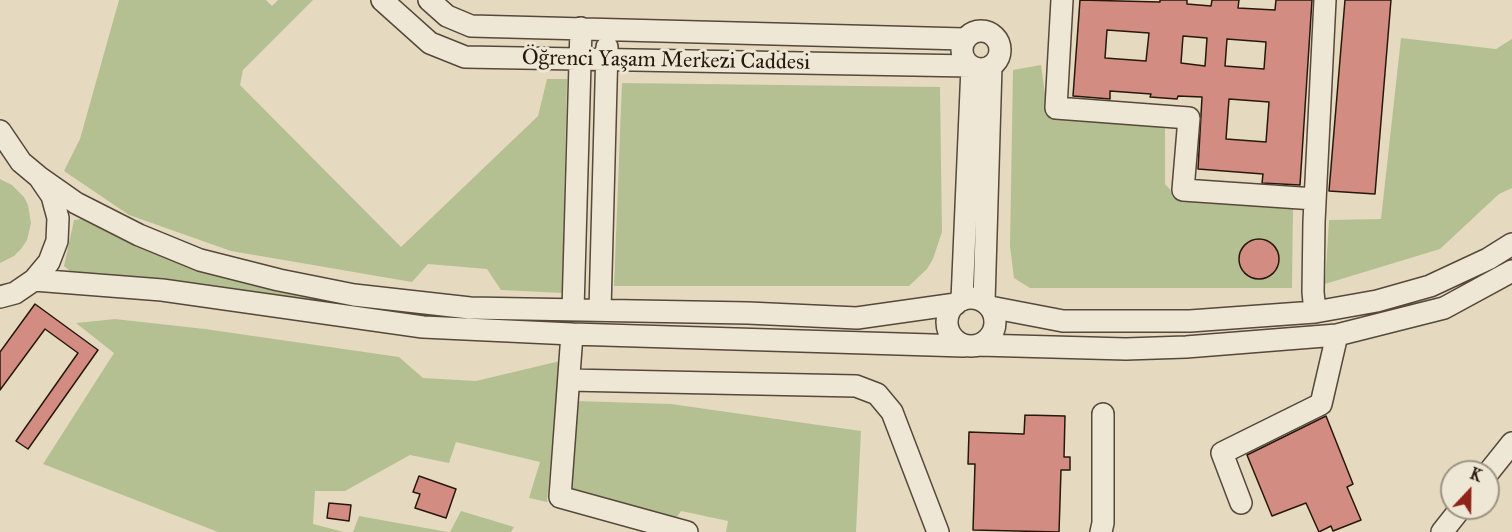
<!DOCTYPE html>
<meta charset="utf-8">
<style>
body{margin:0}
#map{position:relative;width:1512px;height:532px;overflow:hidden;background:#e5dabf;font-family:"IM FELL Great Primer",serif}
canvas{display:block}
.north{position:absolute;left:1440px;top:460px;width:60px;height:60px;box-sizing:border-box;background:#eee7d5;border:2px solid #9e9485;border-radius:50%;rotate:22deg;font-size:16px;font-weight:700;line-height:24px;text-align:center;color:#27180e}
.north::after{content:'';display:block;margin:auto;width:21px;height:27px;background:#8f2418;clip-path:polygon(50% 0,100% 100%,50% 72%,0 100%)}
</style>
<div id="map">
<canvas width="1512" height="532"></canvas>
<div class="north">K</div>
</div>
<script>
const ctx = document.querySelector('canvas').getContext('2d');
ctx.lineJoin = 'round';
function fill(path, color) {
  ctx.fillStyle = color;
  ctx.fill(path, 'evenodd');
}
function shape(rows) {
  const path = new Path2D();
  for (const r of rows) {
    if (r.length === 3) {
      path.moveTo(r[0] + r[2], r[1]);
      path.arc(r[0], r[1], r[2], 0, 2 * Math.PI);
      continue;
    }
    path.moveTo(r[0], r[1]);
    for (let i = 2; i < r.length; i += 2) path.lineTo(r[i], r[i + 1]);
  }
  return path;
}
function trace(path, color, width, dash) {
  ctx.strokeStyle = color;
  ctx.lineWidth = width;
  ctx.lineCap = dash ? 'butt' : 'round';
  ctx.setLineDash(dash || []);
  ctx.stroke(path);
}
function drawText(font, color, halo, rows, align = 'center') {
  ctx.font = font + ' "IM FELL Great Primer",serif';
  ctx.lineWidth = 6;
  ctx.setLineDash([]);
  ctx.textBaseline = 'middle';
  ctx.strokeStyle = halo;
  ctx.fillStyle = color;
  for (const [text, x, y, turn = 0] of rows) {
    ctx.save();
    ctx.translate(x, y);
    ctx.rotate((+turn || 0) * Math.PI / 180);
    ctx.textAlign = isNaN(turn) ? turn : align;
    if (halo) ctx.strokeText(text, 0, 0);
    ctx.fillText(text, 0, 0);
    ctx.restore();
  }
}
fill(shape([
 [119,0,266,0,272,6,278,0,313,0,243,70,240,85,401,247,538,116,547,79,567,79,562,293,501,290,487,269,428,264,412,282,231,251,129,215,64,171,80,139],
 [1401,38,1496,49,1512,39,1512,188,1499,194,1440,249,1325,284,1329,220,1381,219],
 [1041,65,1048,115,1068,118,1165,126,1165,184,1174,194,1293,205,1292,288,1030,288,1014,278,1010,246,1013,70],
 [622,83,940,87,942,232,933,259,927,269,909,286,614,286],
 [0,179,12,185,24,197,28,205,31,223,27,240,21,249,14,256,0,263],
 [82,219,173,259,405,309,404,314,175,282,71,272,64,266,74,220],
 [115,319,205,329,399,357,423,378,476,381,560,361,547,502,529,498,540,462,456,442,449,463,410,455,345,491,315,491,313,524,344,532,218,532,43,464,114,353,76,323],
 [576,401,671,404,861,431,856,532,726,532,728,521,681,511,673,523,577,498,568,478],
 [461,511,514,527,511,532,450,532],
 [359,516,448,532,353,532]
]), '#b5c092');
const building = shape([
 [1080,0,1160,2,1160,0,1187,0,1187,4,1211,6,1212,0,1239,0,1238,8,1275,10,1276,0,1312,0,1300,185,1262,183,1263,174,1198,169,1202,97,1178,96,1177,99,1150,97,1151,94,1110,91,1110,99,1073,96,1080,0],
 [1107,30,1149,33,1146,61,1105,58,1107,30],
 [1183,36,1207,38,1205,66,1181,63,1183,36],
 [1227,39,1266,42,1264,69,1225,66,1227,39],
 [1229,99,1269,102,1266,142,1226,139,1229,99],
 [1345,0,1391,0,1375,194,1329,191,1345,0],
 [1259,259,20],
 [35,304,98,350,28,449,16,441,78,353,45,329,0,390,0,352,35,304],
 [1025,415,1065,416,1064,457,1070,457,1070,470,1061,470,1059,532,973,530,975,464,968,464,969,432,1024,434,1025,415],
 [1326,416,1353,484,1347,487,1361,520,1333,531,1331,526,1319,532,1306,503,1272,516,1247,455,1326,416],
 [419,476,456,489,446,518,415,508,420,494,413,492,419,476],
 [329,503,351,505,349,521,327,518,329,503]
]);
fill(building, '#d38c82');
trace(building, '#27180e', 1.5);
const minor = shape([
 [382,0,430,43,465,57,970,66],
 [429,0,447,16,471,26,964,39],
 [1062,0,1056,108,1189,118,1183,190,1315,199],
 [981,50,19],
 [0,131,21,162,39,177,52,196,58,218,57,241,49,262,34,280,15,293,0,297],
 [39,177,76,203,139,235,200,260,279,280,354,295,470,308,748,313,857,318,956,304],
 [34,280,162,290,423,327,572,334,964,346],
 [971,322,24],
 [962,300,972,67],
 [984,302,991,66],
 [990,307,1063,321,1190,321,1315,312,1377,301,1430,286,1488,259,1512,244],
 [573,310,581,28],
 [600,310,607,47],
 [1315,312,1313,292,1314,222,1325,0],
 [572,334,560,497,687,532],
 [979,345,1126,349,1186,347,1337,335,1444,308,1512,271],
 [569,380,856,386,877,394,892,412,938,532],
 [1488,473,1512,443],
 [1241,503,1222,453,1321,404,1337,335],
 [1101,532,1103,523,1103,414],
 [1442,532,1461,508]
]);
trace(minor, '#56483a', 24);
trace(minor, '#eee7d5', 21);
drawText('22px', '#27180e', '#eee7d5', [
 ["Öğrenci Yaşam Merkezi Caddesi",666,61,1]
]);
</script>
